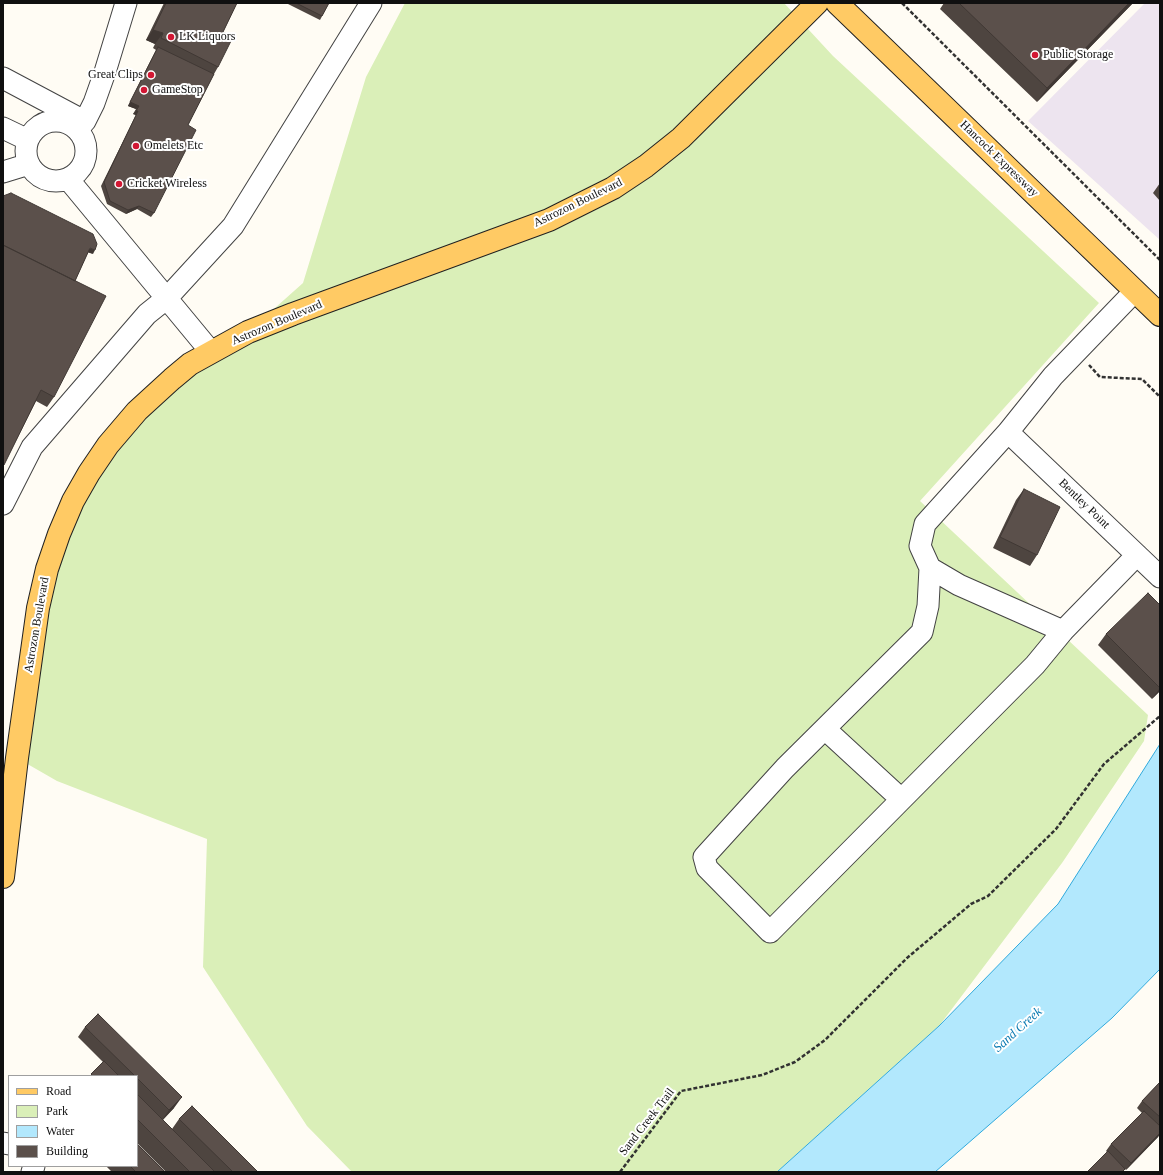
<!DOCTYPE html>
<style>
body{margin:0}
#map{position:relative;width:1163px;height:1175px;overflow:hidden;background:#fffcf4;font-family:Georgia,serif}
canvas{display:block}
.frame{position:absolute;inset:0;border:4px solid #101010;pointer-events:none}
.legend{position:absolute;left:8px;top:1075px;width:130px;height:92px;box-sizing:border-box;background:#fff;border:1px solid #9f9f9f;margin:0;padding:5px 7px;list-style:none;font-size:12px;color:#101010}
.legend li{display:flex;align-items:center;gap:8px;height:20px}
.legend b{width:20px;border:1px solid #9f9f9f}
</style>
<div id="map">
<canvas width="1163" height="1175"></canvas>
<div class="frame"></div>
<ul class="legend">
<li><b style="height:5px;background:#ffca64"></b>Road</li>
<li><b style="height:11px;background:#daefb8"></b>Park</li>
<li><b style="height:11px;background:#b2e8fd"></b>Water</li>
<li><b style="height:11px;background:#5b504b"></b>Building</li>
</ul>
</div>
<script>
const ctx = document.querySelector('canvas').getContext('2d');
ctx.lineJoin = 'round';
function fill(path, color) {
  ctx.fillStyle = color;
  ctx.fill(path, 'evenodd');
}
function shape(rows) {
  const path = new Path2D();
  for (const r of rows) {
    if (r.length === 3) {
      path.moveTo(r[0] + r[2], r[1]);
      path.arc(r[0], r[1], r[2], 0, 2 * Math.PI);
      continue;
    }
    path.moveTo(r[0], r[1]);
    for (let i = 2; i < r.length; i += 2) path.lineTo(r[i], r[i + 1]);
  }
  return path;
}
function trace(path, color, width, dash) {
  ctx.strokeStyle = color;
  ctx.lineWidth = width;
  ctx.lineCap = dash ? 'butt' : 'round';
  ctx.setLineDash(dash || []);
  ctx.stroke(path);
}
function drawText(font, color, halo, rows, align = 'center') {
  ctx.font = font + ' Georgia,serif';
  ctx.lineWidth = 4;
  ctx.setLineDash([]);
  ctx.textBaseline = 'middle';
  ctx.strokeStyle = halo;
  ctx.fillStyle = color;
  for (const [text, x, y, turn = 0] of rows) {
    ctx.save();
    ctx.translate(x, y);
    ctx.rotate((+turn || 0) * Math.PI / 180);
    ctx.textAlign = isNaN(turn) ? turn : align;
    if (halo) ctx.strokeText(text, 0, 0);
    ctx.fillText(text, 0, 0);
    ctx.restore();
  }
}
fill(shape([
 [1145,3,1160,3,1160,240,1028,121]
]), '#ede4ef');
fill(shape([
 [405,3,784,3,833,56,1099,303,920,501,1148,715,1144,741,1062,863,939,1026,777,1172,352,1172,307,1126,203,967,207,839,57,781,17,758,59,534,108,445,172,379,248,332,303,283,366,77]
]), '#daefb8');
const water = shape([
 [1160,744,1160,969,1112,1018,935,1172,777,1172,939,1026,1058,904,1160,744]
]);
fill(water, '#b2e8fd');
trace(water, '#30a9dc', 1);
const minor = shape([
 [3,78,82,120],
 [56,151,30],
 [3,128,28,140],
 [78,129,85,121,94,103,105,72,126,3],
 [3,172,29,164],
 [68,179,211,352],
 [1135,291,1053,376,1008,432,925,524,920,546,930,568,928,606,922,632,785,768,704,857,707,868,770,932,1035,665,1063,631,1137,555],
 [1008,432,1160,577],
 [3,504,32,447,147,314,167,298,233,226,371,3],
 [930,568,959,585,1063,631],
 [825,729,901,799],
 [3,1143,9,1144],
 [32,1172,34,1166]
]);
const major = shape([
 [837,3,1160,315],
 [3,877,17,758,38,608,47,569,59,534,73,501,89,473,108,445,137,411,172,379,190,364,248,332,293,314,549,220,613,188,646,166,681,138,817,3]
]);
trace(minor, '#434343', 23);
trace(major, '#212121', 24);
trace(shape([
 [902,3,1160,260],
 [1089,365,1100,377,1142,379,1160,397],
 [620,1172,681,1091,762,1075,795,1062,825,1040,907,958,971,904,988,896,1056,829,1104,764,1160,716]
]), '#323232', 2.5, [4, 2]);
trace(minor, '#fff', 21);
trace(major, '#ffca64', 22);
fill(shape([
 [164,3,237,3,223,32,218,67,214,74,188,125,154,213,151,217,137,209,126,214,107,204,101,186,136,115,133,114,136,109,128,106,156,50,153,48,155,44,146,40],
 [286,3,329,3,320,20],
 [944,3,1133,3,1037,102,940,9],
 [1160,183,1160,201,1153,193],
 [3,196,93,254,88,252,75,281,54,397,47,407,36,401,3,466],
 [1024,489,1037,555,1030,566,993,548,1016,500],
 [1160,605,1160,691,1152,699,1098,645,1106,634],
 [85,1027,174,1108,163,1120,172,1129,179,1119,258,1172,166,1172,137,1143,137,1076,90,1076,103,1062,78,1037],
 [1160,1082,1160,1134,1158,1137,1126,1170,1125,1169,1123,1172,1087,1172,1107,1152,1106,1151,1111,1144,1142,1113,1137,1108,1142,1101],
 [106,1166,137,1166,165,1172,112,1172]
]), '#4e4540');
fill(shape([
 [1129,3,1133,3,1037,102,1047,88],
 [153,30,163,33,155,44,146,40],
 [130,102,139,106,136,109,128,106],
 [136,111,138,111,136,115,133,114],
 [139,206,137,209,126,214,128,210],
 [90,248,95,250,93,254,87,252],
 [1160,688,1160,691,1152,699],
 [182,1097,174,1108,162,1120,169,1110],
 [1160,1133,1160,1134,1158,1137,1126,1170,1131,1163]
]), '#403834');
const building = shape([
 [166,3,237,3,223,32,233,37,218,67,161,38,163,33,153,30,166,3],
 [296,3,329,3,322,16,296,3],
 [959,3,1129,3,1047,88,959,3],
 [158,47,214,74,188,125,196,130,154,213,139,206,128,210,110,201,104,182,138,111,136,111,139,106,130,102,158,47],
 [11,193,93,234,97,244,95,250,90,248,75,281,3,245,3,196,11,193],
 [3,245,106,296,54,397,41,390,4,465,3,464,3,245],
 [1024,489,1060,507,1037,555,1000,537,1024,489],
 [1148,593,1160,605,1160,688,1106,634,1148,593],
 [98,1014,182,1097,169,1110,137,1078,137,1076,135,1076,85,1027,98,1014],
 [104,1061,119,1076,93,1076,91,1074,104,1061],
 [1160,1082,1160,1117,1142,1101,1160,1082],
 [137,1094,215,1172,190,1172,137,1119,137,1094],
 [192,1106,258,1172,233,1172,179,1119,192,1106],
 [1144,1111,1160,1126,1160,1133,1131,1163,1111,1144,1144,1111],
 [137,1144,165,1172,136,1172,130,1166,137,1166,137,1144],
 [1108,1151,1125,1169,1122,1172,1087,1172,1108,1151]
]);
fill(building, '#5b504b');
trace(building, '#403834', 1);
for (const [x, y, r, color] of [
 [171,37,4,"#d21733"],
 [1035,55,4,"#d21733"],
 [151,75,4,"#d21733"],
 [144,90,4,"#d21733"],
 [136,146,4,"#d21733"],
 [119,184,4,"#d21733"]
]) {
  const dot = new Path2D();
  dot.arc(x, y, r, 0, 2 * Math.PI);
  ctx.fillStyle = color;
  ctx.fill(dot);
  trace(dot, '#fff', 1.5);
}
drawText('12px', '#101010', '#fff', [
 ["LK Liquors",179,37],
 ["Public Storage",1043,55],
 ["Great Clips",143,75,"right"],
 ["GameStop",152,90],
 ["Omelets Etc",144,146],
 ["Cricket Wireless",127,184]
], 'left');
drawText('12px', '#101010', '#fff', [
 ["Hancock Expressway",999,159,44],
 ["Astrozon Boulevard",578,203,-26],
 ["Astrozon Boulevard",277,323,-23],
 ["Bentley Point",1084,504,44],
 ["Astrozon Boulevard",37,625,-80],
 ["Sand Creek Trail",647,1122,-52]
]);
drawText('italic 13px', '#0a7ab2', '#fff', [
 ["Sand Creek",1018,1030,-42]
]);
</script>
